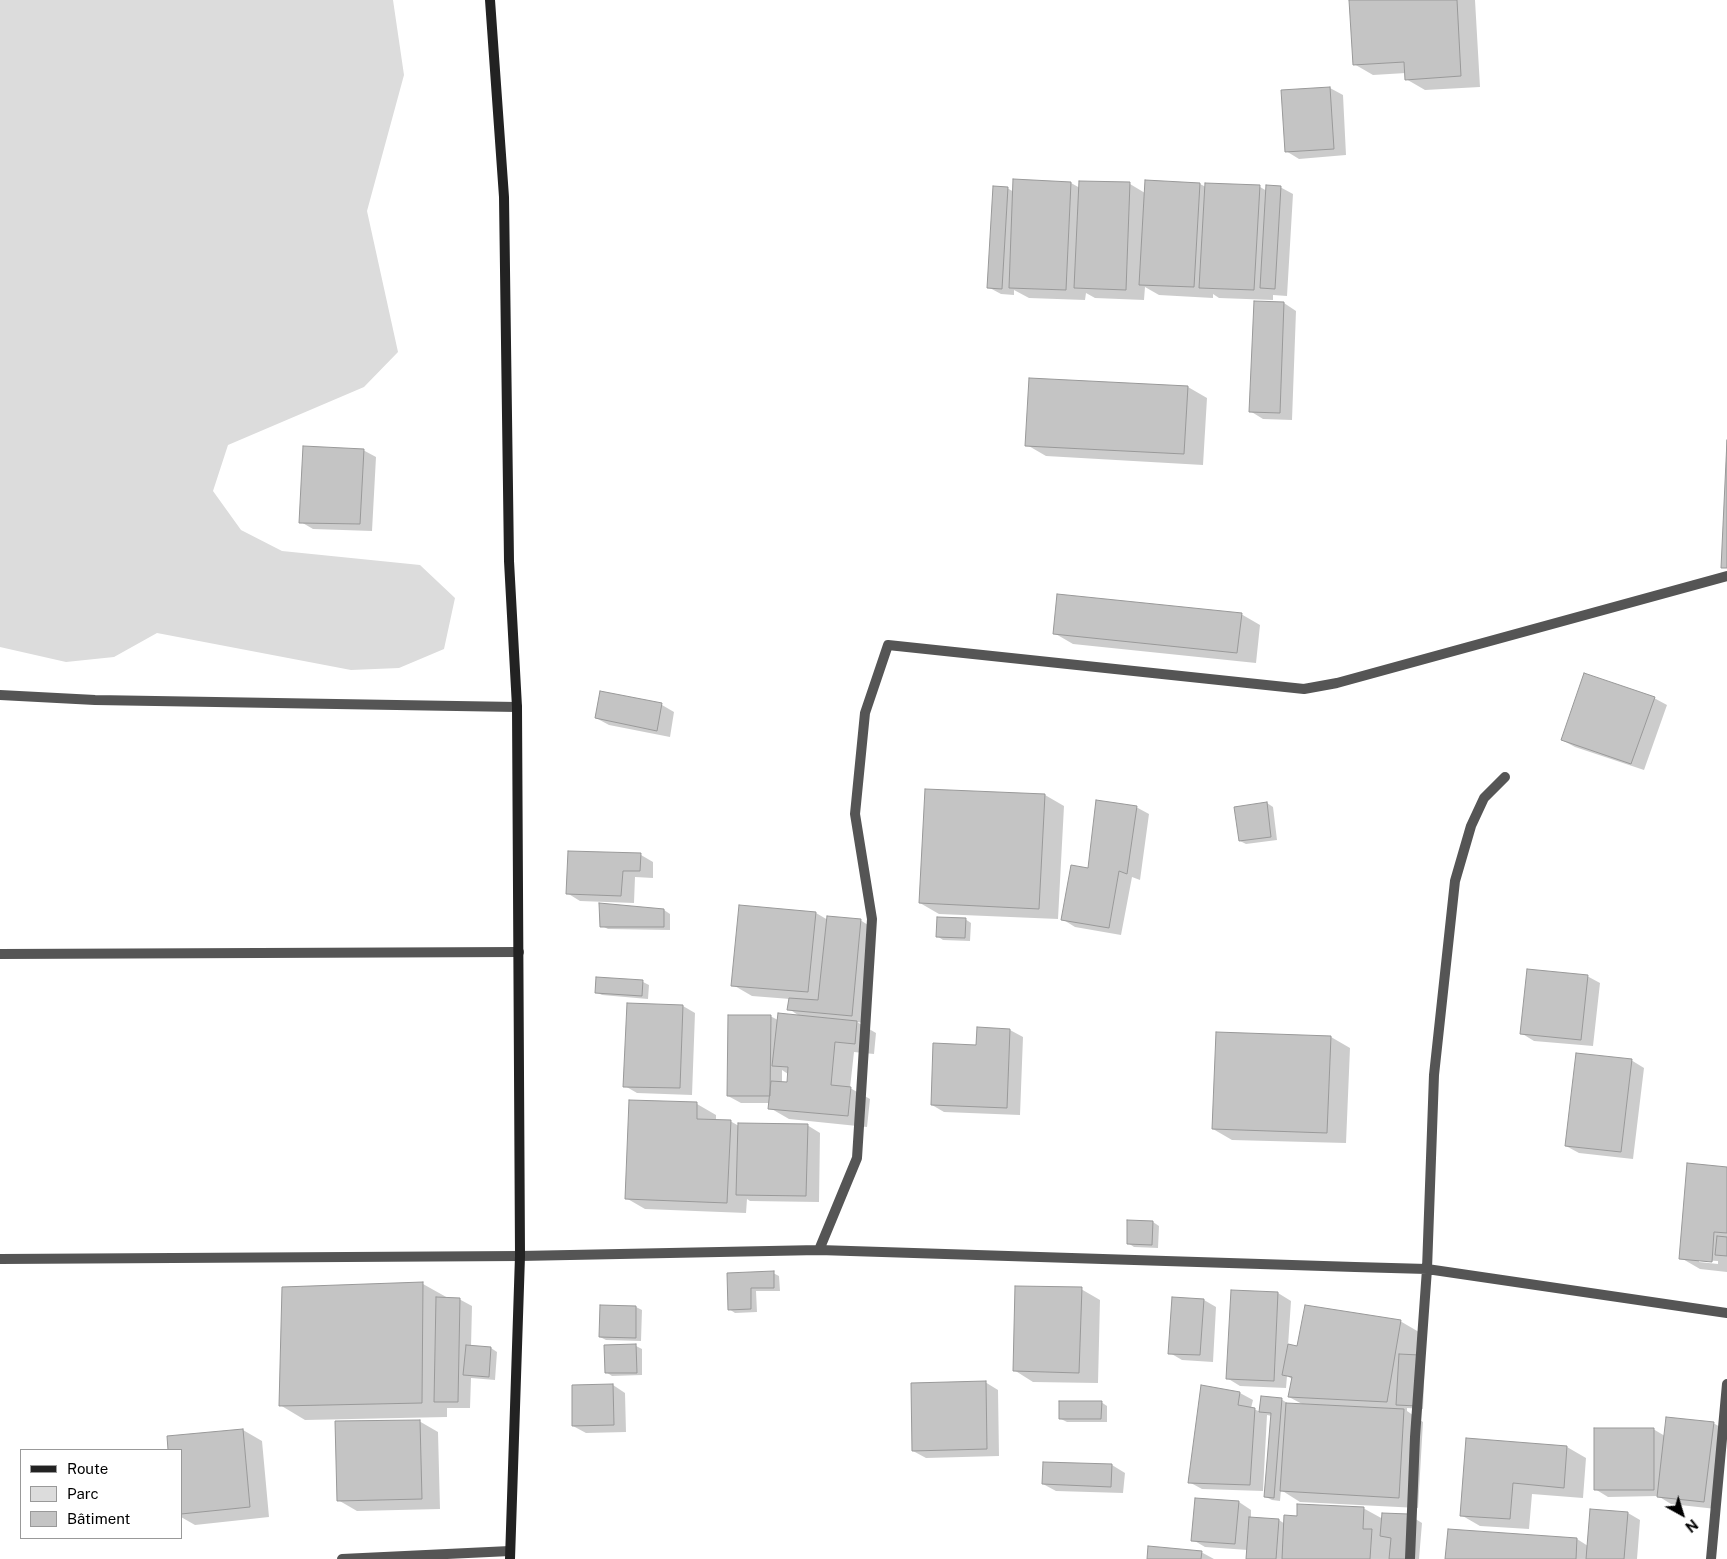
<!DOCTYPE html>
<meta charset="utf-8">
<style>
body{margin:0}
#map{position:relative;width:1727px;height:1559px;overflow:hidden;background:#fff;font-family:"Public Sans",sans-serif}
canvas{display:block}
.legend{position:absolute;left:20px;top:1449px;width:162px;height:90px;box-sizing:border-box;background:#fff;border:1px solid #999;margin:0;padding:6px 9px;list-style:none;font-size:15px;color:#000}
.legend li{display:flex;align-items:center;gap:10px;height:25px}
.legend b{width:25px;border:1px solid #999}
.north{position:absolute;left:1657px;top:1489px;width:50px;height:50px;-webkit-text-stroke:4px #fff;paint-order:stroke;rotate:141deg;font-size:14px;font-weight:700;line-height:20px;text-align:center;color:#000}
.north::after{content:'';display:block;margin:auto;width:18px;height:22px;background:#000;clip-path:polygon(50% 0,100% 100%,50% 72%,0 100%)}
</style>
<div id="map">
<canvas width="1727" height="1559"></canvas>
<ul class="legend">
<li><b style="height:6px;background:#222"></b>Route</li>
<li><b style="height:14px;background:#dcdcdc"></b>Parc</li>
<li><b style="height:14px;background:#c4c4c4"></b>Bâtiment</li>
</ul>
<div class="north">N</div>
</div>
<script>
const ctx = document.querySelector('canvas').getContext('2d');
ctx.lineJoin = 'round';
function fill(path, color) {
  ctx.fillStyle = color;
  ctx.fill(path, 'evenodd');
}
function shape(rows) {
  const path = new Path2D();
  for (const r of rows) {
    path.moveTo(r[0], r[1]);
    for (let i = 2; i < r.length; i += 2) path.lineTo(r[i], r[i + 1]);
  }
  return path;
}
function trace(path, color, width, dash) {
  ctx.strokeStyle = color;
  ctx.lineWidth = width;
  ctx.lineCap = dash ? 'butt' : 'round';
  ctx.setLineDash(dash || []);
  ctx.stroke(path);
}
fill(shape([
 [0,0,393,0,404,75,367,211,398,352,364,387,228,445,213,491,241,530,282,551,420,565,455,598,444,649,399,668,351,670,157,633,114,657,66,662,0,647]
]), '#dcdcdc');
fill(shape([
 [1351,0,1475,0,1480,87,1425,90,1406,79,1406,73,1373,75,1354,64],
 [1330,88,1343,95,1346,155,1299,159,1286,151],
 [1071,183,1080,188,1130,184,1145,193,1200,184,1206,187,1260,187,1267,191,1280,187,1293,194,1287,296,1273,295,1273,300,1219,298,1213,294,1213,298,1159,295,1145,287,1144,300,1095,298,1086,293,1085,300,1029,298,1014,290,1014,295,1001,294,988,287,1007,188,1014,192],
 [1284,303,1296,311,1292,420,1263,419,1250,411],
 [1188,387,1207,398,1203,465,1046,456,1027,445],
 [363,450,376,457,372,531,313,529,301,522],
 [1241,614,1260,625,1256,663,1073,644,1054,633],
 [1654,698,1667,705,1644,770,1575,747,1562,740],
 [662,705,674,712,670,737,609,725,596,718],
 [1045,795,1064,806,1058,919,939,914,920,903],
 [1267,803,1273,807,1277,840,1246,844,1240,841],
 [1136,807,1149,814,1140,880,1132,877,1121,935,1075,927,1062,919,1090,869],
 [641,855,653,862,653,878,635,877,634,903,580,901,567,893],
 [664,910,670,914,670,930,608,929,602,926],
 [816,913,828,920,860,920,873,928,864,1023,857,1022,876,1033,874,1054,854,1052,850,1088,870,1099,867,1127,789,1119,770,1108,770,1103,741,1103,728,1096,770,1016,778,1020,801,1017,789,1009,790,999,752,996,733,985],
 [782,1070,788,1074,788,1084,782,1083],
 [965,919,971,923,970,941,943,940,937,936],
 [1587,976,1600,983,1593,1046,1534,1041,1521,1033],
 [643,982,649,985,648,999,602,995,596,992],
 [683,1006,695,1013,692,1095,637,1093,625,1086],
 [978,1029,1010,1030,1023,1037,1020,1115,944,1112,932,1105,977,1046],
 [1331,1037,1350,1048,1346,1143,1232,1140,1213,1129],
 [1631,1060,1644,1068,1633,1159,1579,1153,1566,1146],
 [697,1104,716,1115,716,1121,730,1121,739,1126,807,1125,820,1133,819,1202,750,1201,747,1199,746,1213,645,1209,626,1198],
 [1727,1168,1727,1272,1700,1269,1681,1258],
 [1699,1260,1718,1261,1718,1264,1699,1262],
 [1153,1222,1159,1226,1158,1248,1134,1247,1128,1243],
 [773,1273,779,1276,780,1291,756,1291,757,1312,735,1313,729,1309,728,1274],
 [423,1284,448,1298,459,1299,472,1306,471,1347,491,1348,497,1352,495,1380,471,1378,470,1408,447,1408,447,1417,305,1420,280,1405],
 [1081,1289,1100,1300,1098,1383,1033,1382,1014,1370],
 [1232,1291,1278,1293,1291,1301,1288,1346,1298,1348,1400,1321,1419,1332,1416,1356,1425,1360,1423,1409,1407,1408,1407,1411,1423,1422,1418,1508,1300,1502,1281,1490,1280,1501,1272,1500,1266,1497,1272,1416,1267,1415,1263,1491,1202,1489,1189,1482,1202,1386,1240,1393,1253,1400,1251,1408,1261,1412,1262,1398,1281,1399,1287,1403,1287,1404,1304,1405,1289,1397,1292,1379,1287,1376,1286,1388,1240,1386,1227,1378],
 [1204,1300,1216,1307,1213,1362,1182,1360,1170,1353],
 [636,1307,642,1310,641,1341,606,1340,600,1337],
 [636,1346,642,1349,642,1375,612,1376,606,1372],
 [985,1382,998,1390,999,1456,926,1458,913,1451],
 [613,1385,625,1393,626,1432,586,1433,573,1426],
 [1101,1402,1107,1406,1107,1422,1067,1422,1061,1419],
 [419,1421,438,1432,440,1509,357,1511,338,1500],
 [1713,1423,1726,1430,1716,1509,1671,1504,1658,1496,1608,1497,1595,1489,1653,1429,1665,1436],
 [243,1430,262,1441,269,1517,195,1525,181,1517,181,1450,170,1450,168,1437],
 [1468,1440,1567,1447,1586,1458,1583,1498,1532,1494,1529,1529,1480,1526,1461,1515],
 [1112,1465,1125,1473,1123,1493,1056,1491,1043,1484],
 [1239,1502,1251,1510,1251,1518,1279,1520,1285,1524,1298,1517,1363,1508,1383,1519,1409,1515,1422,1523,1419,1559,1247,1559,1248,1550,1205,1547,1193,1540],
 [1628,1513,1640,1520,1637,1559,1446,1559,1449,1530,1577,1539,1588,1546],
 [1201,1552,1214,1559,1148,1559]
]), '#0003');
const building = shape([
 [1349,0,1457,0,1461,76,1405,80,1404,62,1353,65,1349,0],
 [1330,87,1334,149,1285,152,1281,90,1330,87],
 [1013,179,1071,182,1066,290,1009,288,1013,179],
 [1145,180,1200,183,1194,287,1139,285,1145,180],
 [1079,181,1130,182,1126,290,1074,288,1079,181],
 [1205,183,1260,185,1254,290,1199,288,1205,183],
 [1266,185,1281,186,1275,289,1260,288,1266,185],
 [993,186,1008,187,1002,289,987,288,993,186],
 [1254,301,1284,302,1280,413,1249,412,1254,301],
 [1029,378,1188,386,1184,454,1025,446,1029,378],
 [1727,440,1727,568,1721,568,1727,440],
 [303,446,364,449,360,524,299,523,303,446],
 [1057,594,1242,613,1237,653,1053,634,1057,594],
 [1584,673,1655,697,1631,764,1561,740,1584,673],
 [600,691,662,703,657,731,595,718,600,691],
 [925,789,1045,794,1039,909,919,903,925,789],
 [1096,800,1137,806,1127,874,1119,871,1109,928,1061,920,1071,865,1088,868,1096,800],
 [1267,802,1271,837,1239,841,1234,807,1267,802],
 [568,851,641,853,640,871,623,871,621,896,566,894,568,851],
 [599,903,664,909,664,927,600,927,599,903],
 [739,905,816,912,808,992,731,986,739,905],
 [827,916,861,919,852,1016,787,1010,789,998,818,1000,827,916],
 [937,917,966,918,965,938,936,937,937,917],
 [1527,969,1588,975,1581,1040,1520,1034,1527,969],
 [596,977,643,980,642,996,595,993,596,977],
 [627,1003,683,1005,680,1088,623,1087,627,1003],
 [778,1013,857,1021,855,1044,835,1042,831,1085,851,1087,848,1116,768,1109,771,1081,787,1082,788,1067,772,1066,778,1013],
 [728,1015,771,1015,770,1096,727,1096,728,1015],
 [977,1027,1010,1029,1007,1108,931,1105,933,1043,976,1045,977,1027],
 [1216,1032,1331,1036,1327,1133,1212,1129,1216,1032],
 [1576,1053,1632,1059,1621,1152,1565,1146,1576,1053],
 [629,1100,697,1102,697,1119,731,1120,727,1203,625,1199,629,1100],
 [738,1123,808,1124,806,1196,736,1195,738,1123],
 [1687,1163,1727,1167,1727,1233,1714,1232,1712,1262,1679,1259,1687,1163],
 [1127,1220,1153,1221,1152,1245,1127,1244,1127,1220],
 [1717,1236,1727,1237,1727,1256,1715,1255,1717,1236],
 [774,1271,774,1288,751,1288,751,1309,728,1310,727,1273,774,1271],
 [423,1282,422,1403,279,1406,282,1287,423,1282],
 [1015,1286,1082,1287,1079,1373,1013,1371,1015,1286],
 [1231,1290,1278,1292,1274,1381,1226,1379,1231,1290],
 [436,1297,460,1298,458,1402,434,1402,436,1297],
 [1172,1297,1204,1299,1200,1355,1168,1354,1172,1297],
 [600,1305,636,1306,636,1338,599,1337,600,1305],
 [1305,1305,1401,1320,1387,1402,1288,1397,1292,1377,1282,1375,1288,1344,1297,1346,1305,1305],
 [636,1344,637,1373,605,1373,604,1345,636,1344],
 [466,1345,491,1347,489,1377,463,1375,466,1345],
 [1399,1354,1419,1355,1417,1406,1396,1405,1399,1354],
 [986,1381,987,1449,912,1451,911,1383,986,1381],
 [613,1384,614,1425,572,1426,572,1385,613,1384],
 [1201,1385,1240,1392,1238,1405,1255,1408,1250,1485,1188,1483,1201,1385],
 [1261,1396,1282,1398,1274,1498,1264,1497,1271,1413,1259,1412,1261,1396],
 [1059,1401,1102,1401,1101,1419,1059,1419,1059,1401],
 [1286,1403,1404,1409,1399,1498,1280,1491,1286,1403],
 [1666,1417,1714,1422,1704,1502,1657,1497,1666,1417],
 [420,1420,422,1499,337,1501,335,1421,420,1420],
 [1594,1428,1654,1428,1654,1490,1594,1490,1594,1428],
 [243,1429,250,1507,181,1514,181,1450,168,1450,167,1436,243,1429],
 [1466,1438,1567,1446,1564,1488,1513,1483,1510,1519,1460,1516,1466,1438],
 [1043,1462,1112,1464,1111,1487,1042,1484,1043,1462],
 [1195,1498,1239,1501,1235,1544,1191,1541,1195,1498],
 [1297,1504,1364,1507,1363,1529,1372,1529,1370,1559,1282,1559,1284,1515,1297,1516,1297,1504],
 [1590,1509,1628,1512,1624,1559,1586,1559,1590,1509],
 [1382,1513,1409,1514,1406,1559,1389,1559,1391,1538,1380,1536,1382,1513],
 [1249,1517,1279,1519,1276,1559,1246,1559,1249,1517],
 [1448,1529,1577,1538,1576,1559,1445,1559,1448,1529],
 [1148,1546,1202,1551,1201,1559,1147,1559,1148,1546]
]);
fill(building, '#c4c4c4');
trace(building, '#999', 1);
trace(shape([
 [0,695,95,700,517,707],
 [0,954,519,952],
 [819,1250,857,1158,872,919,855,814,865,713,888,645,1304,689,1337,683,1727,576],
 [0,1259,520,1256,819,1250,1355,1267,1427,1269,1727,1313],
 [342,1559,510,1551],
 [1410,1559,1415,1437,1427,1269,1434,1075,1455,881,1471,826,1484,798,1505,777],
 [1711,1559,1727,1384]
]), '#555', 10);
trace(shape([
 [490,0,504,197,509,561,517,707,520,1256,510,1559]
]), '#222', 10);
</script>
